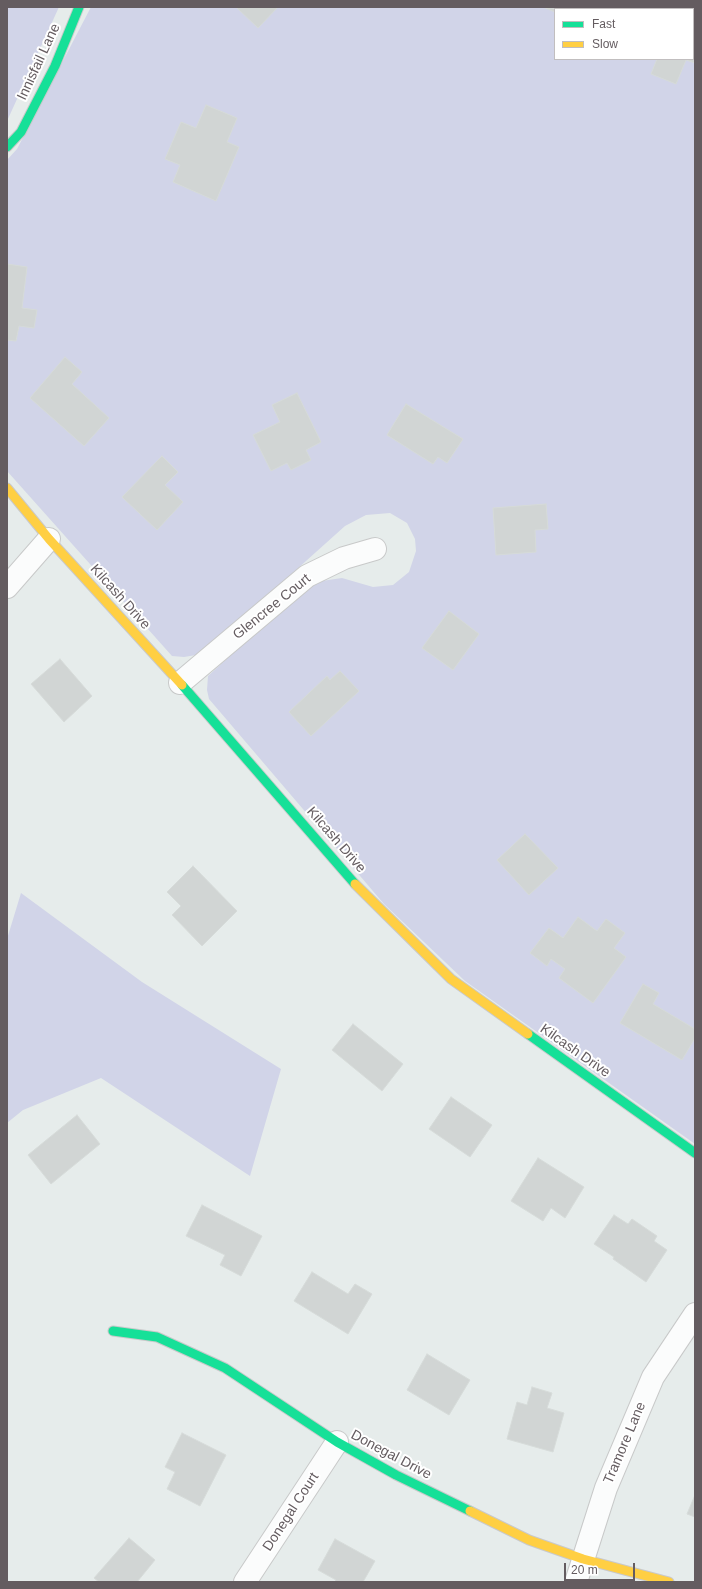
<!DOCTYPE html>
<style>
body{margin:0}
#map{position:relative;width:702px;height:1589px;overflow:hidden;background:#e6eceb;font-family:Helvetica,sans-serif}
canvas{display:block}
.frame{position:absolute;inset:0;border:8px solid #645c60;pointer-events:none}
.legend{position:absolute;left:554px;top:8px;width:140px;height:52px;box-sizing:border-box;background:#fff;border:1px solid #c1bebf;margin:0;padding:5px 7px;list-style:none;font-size:12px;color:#645c60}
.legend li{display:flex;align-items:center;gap:8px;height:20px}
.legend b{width:20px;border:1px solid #c1bebf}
.scale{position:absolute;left:564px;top:1563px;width:71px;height:18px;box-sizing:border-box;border:2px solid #645c60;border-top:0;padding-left:5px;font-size:12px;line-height:14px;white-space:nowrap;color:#645c60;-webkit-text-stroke:3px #fff;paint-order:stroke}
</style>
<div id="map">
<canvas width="702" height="1589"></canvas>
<div class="frame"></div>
<ul class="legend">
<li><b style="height:5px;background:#16e098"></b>Fast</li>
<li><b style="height:5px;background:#ffcf43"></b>Slow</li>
</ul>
<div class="scale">20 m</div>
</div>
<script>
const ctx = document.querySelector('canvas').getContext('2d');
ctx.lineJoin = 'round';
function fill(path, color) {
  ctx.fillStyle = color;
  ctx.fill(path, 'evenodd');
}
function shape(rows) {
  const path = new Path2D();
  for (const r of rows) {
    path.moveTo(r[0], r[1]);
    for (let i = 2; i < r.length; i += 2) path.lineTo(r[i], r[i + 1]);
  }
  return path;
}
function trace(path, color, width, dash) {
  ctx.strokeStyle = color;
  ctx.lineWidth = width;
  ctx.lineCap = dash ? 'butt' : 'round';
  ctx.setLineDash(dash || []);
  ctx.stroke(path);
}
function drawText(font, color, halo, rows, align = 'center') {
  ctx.font = font + ' Helvetica,sans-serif';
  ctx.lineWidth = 4;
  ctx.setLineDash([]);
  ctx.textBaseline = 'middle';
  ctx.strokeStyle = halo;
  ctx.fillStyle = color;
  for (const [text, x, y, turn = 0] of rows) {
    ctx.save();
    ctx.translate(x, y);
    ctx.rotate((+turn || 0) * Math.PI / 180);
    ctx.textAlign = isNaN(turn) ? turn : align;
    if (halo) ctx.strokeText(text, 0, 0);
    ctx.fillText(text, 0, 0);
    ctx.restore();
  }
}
fill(shape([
 [7,7,59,7,7,121],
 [91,7,695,7,695,1144,465,981,384,904,209,699,207,690,208,676,301,591,315,582,342,578,373,587,393,585,409,572,416,551,415,539,407,523,390,513,366,515,345,526,238,622,196,655,184,657,172,656,7,471,7,160,17,149],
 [555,9,693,9,693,59,555,59],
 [21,893,142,982,281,1069,250,1176,101,1078,23,1110,7,1123,7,939]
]), '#d1d4e8');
const building = shape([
 [236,7,278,7,258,28,236,7],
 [543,7,608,7,608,9,555,9,555,12,543,7],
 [679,7,695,7,695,63,686,60,676,84,651,74,657,59,693,59,693,9,678,9,679,7],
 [206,105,237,118,227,142,239,147,216,201,173,182,180,165,165,159,181,122,196,128,206,105],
 [7,264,27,267,22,308,37,310,34,328,19,326,16,341,7,340,7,264],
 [65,357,82,372,72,384,109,418,84,446,30,398,65,357],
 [297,393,321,442,306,450,311,460,291,470,287,463,271,471,253,435,280,422,272,405,297,393],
 [406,404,463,439,447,463,438,457,433,464,387,435,406,404],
 [162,456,178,472,165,485,183,502,157,530,122,497,162,456],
 [546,504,548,529,535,530,536,552,496,555,493,508,546,504],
 [449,611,479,634,453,670,422,648,449,611],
 [60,659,92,696,64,722,31,684,60,659],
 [340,671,359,691,311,736,289,712,327,676,330,680,340,671],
 [525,834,558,868,529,895,497,860,525,834],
 [193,866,237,911,202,946,172,915,181,906,167,892,193,866],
 [578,917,597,931,606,919,625,933,614,948,626,957,593,1003,559,978,565,969,551,959,547,966,530,953,549,928,563,938,578,917],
 [643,984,659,993,653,1004,695,1029,695,1038,682,1060,620,1023,643,984],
 [353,1024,403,1064,382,1091,332,1050,353,1024],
 [451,1097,492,1125,470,1157,429,1129,451,1097],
 [77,1115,100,1144,51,1184,28,1155,77,1115],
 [538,1158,584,1187,565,1218,551,1208,543,1221,511,1201,538,1158],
 [202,1205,262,1236,241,1276,220,1265,225,1255,186,1236,202,1205],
 [614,1215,628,1224,632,1219,657,1236,654,1241,667,1250,646,1282,613,1259,614,1257,594,1244,614,1215],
 [312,1272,348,1294,355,1284,372,1294,348,1334,294,1301,312,1272],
 [427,1354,470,1380,449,1415,407,1390,427,1354],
 [532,1387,552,1393,547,1408,564,1413,553,1452,507,1439,517,1402,527,1405,532,1387],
 [182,1433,226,1455,200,1506,167,1489,175,1472,165,1467,182,1433],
 [695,1495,695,1517,687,1514,695,1495],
 [129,1538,155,1560,137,1582,99,1582,94,1578,129,1538],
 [335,1539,375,1561,363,1582,334,1582,336,1580,318,1570,335,1539]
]);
fill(building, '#d1d5d4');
trace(building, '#d6dbd9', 1);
const street = shape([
 [7,587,49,539],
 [180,683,307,576,344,558,375,549],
 [245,1582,337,1442],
 [576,1582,606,1488,653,1377,695,1314]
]);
const fast = shape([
 [7,147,21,132,55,66,79,7],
 [182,685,355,884],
 [528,1034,695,1153],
 [113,1331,157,1337,225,1368,337,1442,396,1475,470,1511]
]);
const slow = shape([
 [7,488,49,539,182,685],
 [355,884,451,979,528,1034],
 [470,1511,529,1540,583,1559,669,1582]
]);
trace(street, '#c8c9c9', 24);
trace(fast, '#c9c9ca', 11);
trace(slow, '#c9c9ca', 11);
trace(street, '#fbfcfc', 22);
trace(fast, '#16e098', 9);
trace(slow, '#ffcf43', 9);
drawText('14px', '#645c60', '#fff', [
 ["Innisfail Lane",39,62,-65],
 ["Kilcash Drive",120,597,48],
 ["Glencree Court",272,607,-39],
 ["Kilcash Drive",336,840,49],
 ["Kilcash Drive",575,1051,35],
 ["Tramore Lane",625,1443,-67],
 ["Donegal Drive",391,1455,28],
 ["Donegal Court",291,1512,-57]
]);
</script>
